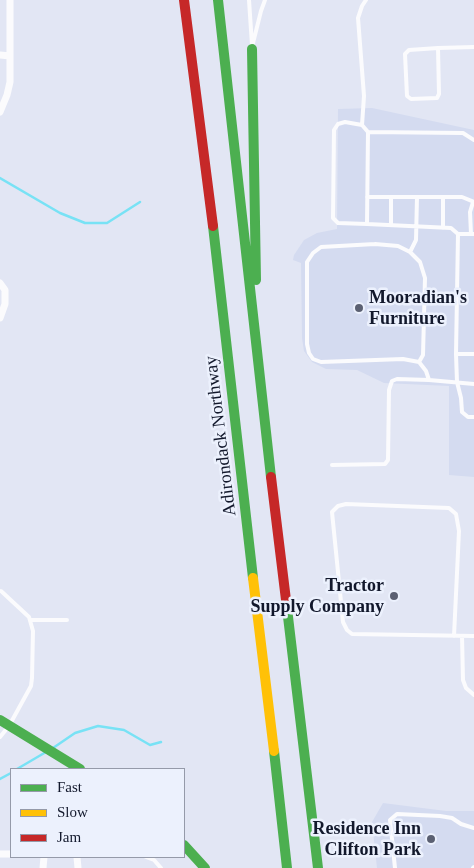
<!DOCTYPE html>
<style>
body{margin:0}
#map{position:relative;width:474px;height:868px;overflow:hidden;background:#e2e6f4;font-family:"Times New Roman",serif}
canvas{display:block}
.legend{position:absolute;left:10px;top:768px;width:175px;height:90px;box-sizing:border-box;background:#ecf1fd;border:1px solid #959aa9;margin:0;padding:6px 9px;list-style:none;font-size:15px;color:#12182c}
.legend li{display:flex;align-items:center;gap:10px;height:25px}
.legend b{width:25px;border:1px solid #959aa9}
</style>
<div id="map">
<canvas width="474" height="868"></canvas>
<ul class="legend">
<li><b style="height:6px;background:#4caf50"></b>Fast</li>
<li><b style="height:6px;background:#ffc107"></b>Slow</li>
<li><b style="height:6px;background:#c62828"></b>Jam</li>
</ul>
</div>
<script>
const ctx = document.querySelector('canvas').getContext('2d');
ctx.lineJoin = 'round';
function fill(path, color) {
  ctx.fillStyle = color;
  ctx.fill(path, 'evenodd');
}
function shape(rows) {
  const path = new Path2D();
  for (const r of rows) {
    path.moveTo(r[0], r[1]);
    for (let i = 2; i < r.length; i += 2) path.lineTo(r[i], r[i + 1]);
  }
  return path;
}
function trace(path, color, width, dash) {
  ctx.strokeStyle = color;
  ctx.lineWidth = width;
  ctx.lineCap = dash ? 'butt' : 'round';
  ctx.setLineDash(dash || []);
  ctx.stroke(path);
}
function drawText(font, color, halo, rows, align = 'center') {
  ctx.font = font + ' "Times New Roman",serif';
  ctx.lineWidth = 5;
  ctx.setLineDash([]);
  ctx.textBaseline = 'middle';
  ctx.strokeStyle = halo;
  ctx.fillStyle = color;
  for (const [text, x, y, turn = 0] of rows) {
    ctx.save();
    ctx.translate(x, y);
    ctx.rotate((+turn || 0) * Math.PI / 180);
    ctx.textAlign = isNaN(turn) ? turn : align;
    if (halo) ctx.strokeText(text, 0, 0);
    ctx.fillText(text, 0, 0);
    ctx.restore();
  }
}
fill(shape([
 [372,108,474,130,474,477,449,475,449,386,384,383,357,370,326,369,312,362,304,351,302,338,301,263,293,260,294,255,304,240,317,233,337,229,338,109],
 [383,803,446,811,474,811,474,868,377,868,372,822]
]), '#d4dbf0');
trace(shape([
 [0,178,60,213,85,223,107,223,140,202],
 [53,748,75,733,98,726,124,730,150,745,161,742],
 [17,769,46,752],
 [0,779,11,773]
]), '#78e2f5', 2.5);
trace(shape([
 [249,0,252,45],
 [252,47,261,11,265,0],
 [438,48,439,94,437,98,411,99,407,96,405,54,409,50,438,48,474,47],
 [362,125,364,96,358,18,362,6,366,0],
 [474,140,463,133,368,132,367,224,451,228,458,234,474,234],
 [367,197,462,197,474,202],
 [391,197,391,224],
 [367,224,338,223,333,218,334,130,338,124,345,122,362,125,368,132],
 [443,228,443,197],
 [458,234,456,354,457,382,461,398,462,412,468,417,474,417],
 [471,234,470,212,473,202],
 [375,244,398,246,410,252,420,262,425,278,423,355,419,362,403,359,321,362,313,359,309,353,307,344,307,262,313,253,321,247,375,244],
 [410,252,416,240,417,197],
 [456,354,474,354],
 [419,362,426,371,429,380,474,384],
 [332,465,385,464,388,460,389,390,392,381,397,379,429,380],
 [31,620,67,620],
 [454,636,459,531,456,514,449,508,346,504,338,506,332,512,343,622,347,630,352,634,474,636],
 [462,636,463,680,466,688,474,695],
 [0,737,9,726,31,686,32,678,33,631,29,617,1,591],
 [146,857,154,860,161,868],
 [395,868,390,820,397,814,440,816,452,818,461,824,474,828],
 [473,868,474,867]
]), '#fbfbfd', 4);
trace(shape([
 [10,0,10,56],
 [0,55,10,56,10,82,7,95,0,112],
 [0,283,5,290,5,304,0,318],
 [0,854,11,854],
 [77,857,78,868],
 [43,868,44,857]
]), '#fbfbfd', 7);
trace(shape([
 [218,0,271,477],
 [252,49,256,280],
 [213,226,253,578],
 [286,600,318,868],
 [0,720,80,769],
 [274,751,287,868],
 [184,845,205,868]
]), '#4caf50', 10);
trace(shape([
 [253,578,274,751]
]), '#ffc107', 10);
trace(shape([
 [184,0,213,226],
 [271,477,286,600]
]), '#c62828', 10);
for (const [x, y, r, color] of [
 [359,308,5,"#5b6072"],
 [394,596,5,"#5b6072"],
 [431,839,5,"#5b6072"]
]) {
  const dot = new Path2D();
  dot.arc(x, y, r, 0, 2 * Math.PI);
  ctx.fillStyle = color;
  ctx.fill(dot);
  trace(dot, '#ecf1fd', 2);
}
drawText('bold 18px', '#12182c', '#ecf1fd', [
 ["Mooradian's",369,298,"left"],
 ["Furniture",369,319,"left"],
 ["Tractor",384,586],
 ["Supply Company",384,607],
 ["Residence Inn",421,829],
 ["Clifton Park",421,850]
], 'right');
drawText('18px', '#12182c', '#ecf1fd', [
 ["Adirondack Northway",221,436,-97]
]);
</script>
